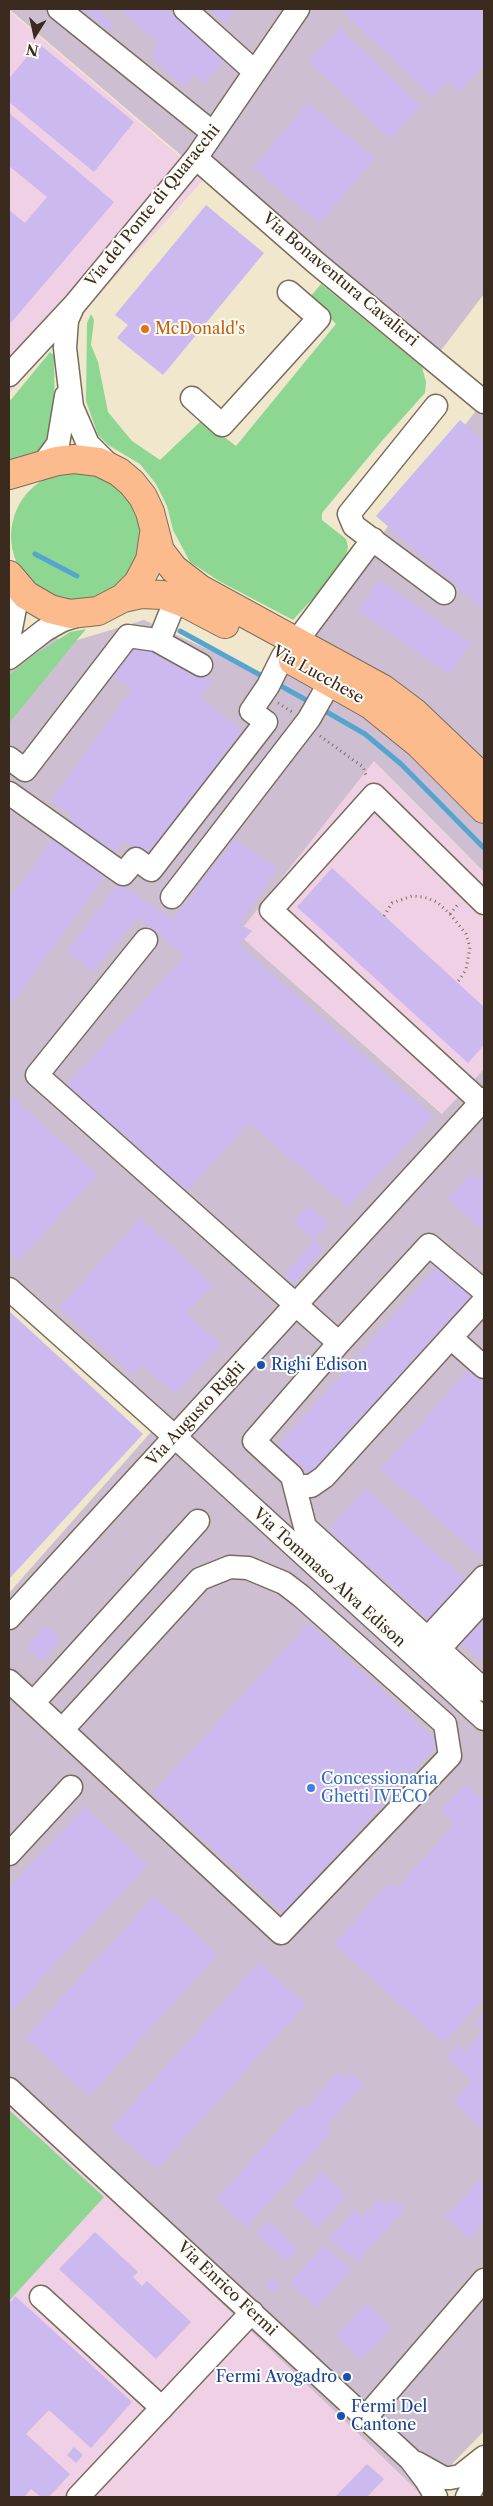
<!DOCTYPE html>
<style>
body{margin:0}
#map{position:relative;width:493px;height:2506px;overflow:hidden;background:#f0e7cc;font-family:"Libre Caslon Text",serif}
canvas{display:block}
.frame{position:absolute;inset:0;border:10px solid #3b2a1e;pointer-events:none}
.north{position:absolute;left:10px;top:10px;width:50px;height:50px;-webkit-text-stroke:4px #fdfcf7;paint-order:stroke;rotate:190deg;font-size:14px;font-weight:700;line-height:20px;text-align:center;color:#3b2a1e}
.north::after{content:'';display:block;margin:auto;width:18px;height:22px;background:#3b2a1e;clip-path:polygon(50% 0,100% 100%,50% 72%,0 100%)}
</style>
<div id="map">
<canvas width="493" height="2506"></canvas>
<div class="frame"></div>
<div class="north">N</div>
</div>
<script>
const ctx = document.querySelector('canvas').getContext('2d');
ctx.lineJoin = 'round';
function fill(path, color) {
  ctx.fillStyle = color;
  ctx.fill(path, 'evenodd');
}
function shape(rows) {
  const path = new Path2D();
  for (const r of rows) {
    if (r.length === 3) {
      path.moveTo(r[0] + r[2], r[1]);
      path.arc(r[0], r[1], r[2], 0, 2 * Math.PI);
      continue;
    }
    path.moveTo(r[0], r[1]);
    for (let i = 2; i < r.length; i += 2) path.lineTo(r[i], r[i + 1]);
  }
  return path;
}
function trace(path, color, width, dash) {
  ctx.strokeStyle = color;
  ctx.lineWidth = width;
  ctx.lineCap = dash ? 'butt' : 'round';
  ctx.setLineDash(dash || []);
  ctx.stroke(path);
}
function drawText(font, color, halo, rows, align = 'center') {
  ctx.font = font + ' "Libre Caslon Text",serif';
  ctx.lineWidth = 4;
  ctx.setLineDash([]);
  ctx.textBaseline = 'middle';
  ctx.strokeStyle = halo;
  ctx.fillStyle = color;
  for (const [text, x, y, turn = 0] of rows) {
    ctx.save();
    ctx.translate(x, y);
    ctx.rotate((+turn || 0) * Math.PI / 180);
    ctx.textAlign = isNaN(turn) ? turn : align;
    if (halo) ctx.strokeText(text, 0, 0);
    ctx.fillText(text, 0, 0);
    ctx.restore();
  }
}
fill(shape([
 [9,11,205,178,9,394],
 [374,761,484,872,484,1069,443,1114,238,934],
 [9,2106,116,2202,422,2495,420,2497,9,2497]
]), '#f0d0e5');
fill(shape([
 [9,9,484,9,484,294,429,366],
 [484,400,484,872,374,761,238,934,442,1114,484,1069,484,2431,422,2495,116,2202,9,2106,9,1593,151,1432,9,1304,9,626,71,642,144,620,272,679]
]), '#cebed2');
fill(shape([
 [321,284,422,367,426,382,425,393,381,442,322,513,322,520,346,539,348,547,345,559,340,569,293,620,219,581,190,562,173,530,167,506,156,484,140,464,108,445,98,435,86,401,87,323,91,314,94,320,91,345,98,362,108,412,132,441,160,460,202,420,236,446,336,324,310,297],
 [50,352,54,355,55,420,47,450,9,470,9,402],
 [76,536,65],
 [86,629,9,723,9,675,30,658,70,632],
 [9,2110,104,2197,9,2301]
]), '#8dd793');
trace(shape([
 [35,554,77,576],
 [180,631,262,676],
 [281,686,308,701],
 [325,711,365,734,401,764,484,848]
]), '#56a5d0', 5);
fill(shape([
 [82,9,98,9,114,24,109,31],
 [119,9,166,9,224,61,204,84,194,74,184,87,151,56,159,43],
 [209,9,238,9,225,23],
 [342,9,484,9,484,66,459,92,447,81,432,97,341,10],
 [340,28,421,106,390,139,309,61],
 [38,43,134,122,94,172,9,102,9,79],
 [308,103,375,158,320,223,253,168],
 [9,113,114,202,9,325,9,210,25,223,47,197,9,166],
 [206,205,264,253,163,375,117,338,128,325,115,315],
 [460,420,484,441,484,610,376,516],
 [379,580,471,643,449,674,358,611],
 [138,643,158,654,160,649,212,680,200,698,242,731,146,859,123,841,109,860,66,828,73,816,51,800,132,689,114,676],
 [54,838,105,876,9,1007,9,899],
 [234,839,277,868,240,924,252,931,239,945,433,1116,348,1207,249,1123,182,1196,63,1089,185,956,138,917,92,972,67,951,119,883,173,919],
 [332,868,484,1007,484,1045,468,1063,297,907],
 [12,1097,98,1175,18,1261,9,1252,9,1100],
 [484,1171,484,1232,448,1198,471,1174,476,1180],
 [309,1205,329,1224,314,1240,293,1222],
 [141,1218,213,1285,187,1313,221,1344,175,1394,143,1365,132,1375,59,1307],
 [314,1240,323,1249,294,1283,285,1275],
 [439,1264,478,1299,316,1479,278,1446],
 [9,1311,143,1434,9,1579],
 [471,1367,484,1380,484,1560,381,1469],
 [366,1489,470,1584,433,1624,329,1530],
 [484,1612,484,1663,459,1640],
 [309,1623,439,1743,284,1913,152,1793],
 [45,1626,61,1639,43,1661,27,1647],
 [466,1784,481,1798,484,1794,484,1999,443,2043,334,1944,390,1882,397,1888,455,1824,441,1811],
 [85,1807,148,1865,9,2013,9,1888],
 [154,1896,218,1954,89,2096,25,2038],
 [259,1962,306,2004,157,2169,111,2128],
 [484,2012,484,2130,453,2102,472,2081,446,2057,458,2045,465,2051,483,2031,474,2023],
 [337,2072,345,2079,352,2073,364,2085,326,2126,332,2131,247,2227,216,2200,301,2105,306,2109],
 [321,2172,347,2195,318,2227,292,2204],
 [483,2176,484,2222,470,2239,445,2217],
 [380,2198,388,2205,393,2199,405,2209,357,2262,329,2238,355,2209,363,2217],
 [268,2221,299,2249,287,2262,256,2233],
 [95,2232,138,2272,133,2277,142,2286,147,2281,191,2322,156,2359,59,2269],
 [324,2245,351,2269,317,2307,290,2283],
 [273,2278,281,2285,273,2293,265,2286],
 [15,2296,132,2402,91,2448,49,2410,26,2434,70,2474,49,2497,41,2497,31,2489,24,2497,9,2497,9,2304],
 [366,2304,391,2327,362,2360,336,2336],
 [74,2447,83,2455,76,2463,67,2455],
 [367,2464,384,2479,367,2497,335,2497]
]), '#cbb9ef');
const minor = shape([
 [59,9,213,133],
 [185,9,254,71],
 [196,158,315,262,484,402],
 [72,309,67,320,65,348,72,407,88,444,111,467],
 [9,375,75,304,196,158,298,9],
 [192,398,222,425,319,318,289,292],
 [436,406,349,514,354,526,444,593],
 [41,467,58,444,66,396],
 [9,639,16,603,10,577],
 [159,641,176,599],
 [296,642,373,539],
 [9,658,45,630,63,620,82,614],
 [9,758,25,770,128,636,156,640,201,665],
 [9,793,123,874,136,859,151,870,266,722,251,711,268,686,283,656],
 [172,897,309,719,330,682],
 [146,940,37,1075,339,1343,254,1441,292,1476,305,1527,484,1690],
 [481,1102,271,910,374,795,484,903],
 [9,1289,175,1437,484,1719],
 [451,1338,484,1367],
 [339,1343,429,1245,484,1291],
 [296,1486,311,1486,324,1477,484,1301],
 [9,1618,484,1099],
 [428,1638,484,1577],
 [439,1649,484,1600],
 [9,1681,33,1703,281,1933,450,1756,445,1724,301,1596,284,1583,248,1568,230,1567,200,1579,62,1730],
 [33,1703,198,1521],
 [9,1854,71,1787],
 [9,2089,410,2459,426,2480,436,2497],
 [41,2297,162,2408],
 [366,2417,484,2280],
 [417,2463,444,2478,450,2478,460,2476,484,2457],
 [78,2497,252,2312],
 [467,2497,484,2468]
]);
const major = shape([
 [9,475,57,461,74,459,99,462,119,472,132,483,143,497,150,512,160,551,174,569,200,589,383,689,415,713,484,779],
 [9,575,26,595,50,609,70,614,98,611,123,598,138,583,150,560,154,534],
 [123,598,141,594,163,595,189,605,225,624],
 [293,661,371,705,418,743,484,809]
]);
trace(minor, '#7a6c5b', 25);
trace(major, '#7a6c5b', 30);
trace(shape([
 [278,703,292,712],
 [320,736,363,767,367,778],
 [450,914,459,903],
 [384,916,392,903,412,896,424,897,437,902,450,914,466,934,470,947,466,970,457,983]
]), '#7a6c5b', 3, [1, 4]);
trace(minor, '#fff', 22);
trace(major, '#fbbb8c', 28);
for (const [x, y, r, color] of [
 [145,329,5,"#e8710a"],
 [261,1365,5,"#1a4fb4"],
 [311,1788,5,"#3f7fe0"],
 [347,2377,5,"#1a4fb4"],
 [341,2416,5,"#1a4fb4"]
]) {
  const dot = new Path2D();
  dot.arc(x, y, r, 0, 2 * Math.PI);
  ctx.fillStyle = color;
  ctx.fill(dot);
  trace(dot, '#fdfcf7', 2);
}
drawText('16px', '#3b2a1e', '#fdfcf7', [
 ["Via del Ponte di Quaracchi",153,206,-51],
 ["Via Bonaventura Cavalieri",340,280,40],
 ["Via Lucchese",318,675,29],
 ["Via Augusto Righi",196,1414,-47],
 ["Via Tommaso Alva Edison",329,1578,42],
 ["Via Enrico Fermi",227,2289,43]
]);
drawText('16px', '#c56008', '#fdfcf7', [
 ["McDonald's",155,329]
], 'left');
drawText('16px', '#164399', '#fdfcf7', [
 ["Righi Edison",271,1365],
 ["Fermi Avogadro",337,2377,"right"],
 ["Fermi Del",351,2407],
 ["Cantone",351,2425]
], 'left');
drawText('16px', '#366cbe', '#fdfcf7', [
 ["Concessionaria",321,1779],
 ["Ghetti IVECO",321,1797]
], 'left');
</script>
